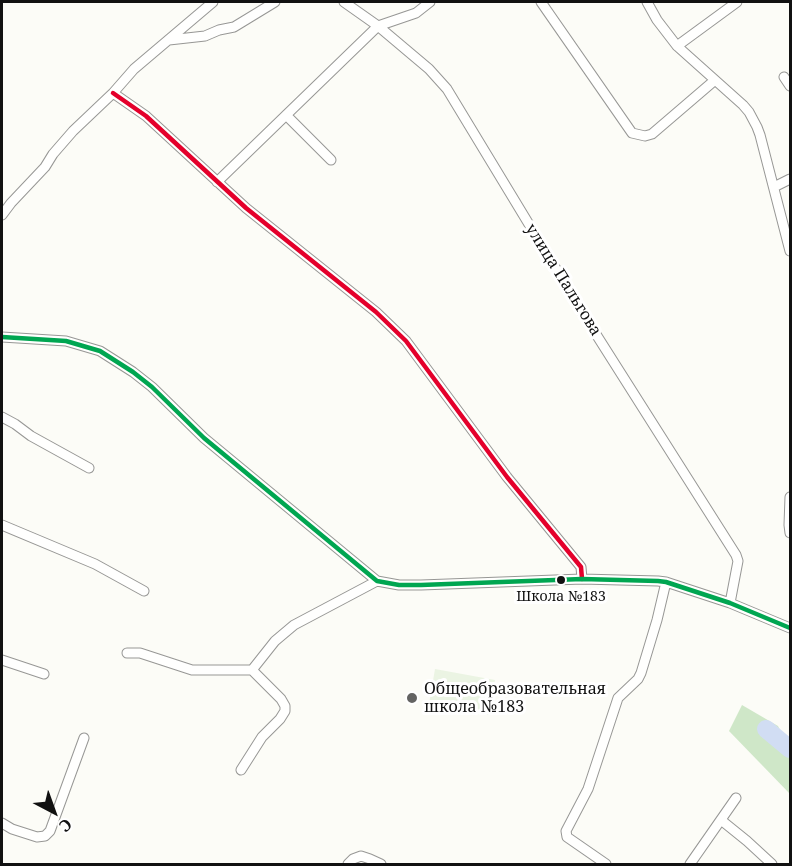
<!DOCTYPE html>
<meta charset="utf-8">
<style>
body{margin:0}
#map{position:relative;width:792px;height:866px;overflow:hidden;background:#fcfcf7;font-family:"Noto Serif",serif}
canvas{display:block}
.frame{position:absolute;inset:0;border:3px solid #111;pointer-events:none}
.north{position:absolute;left:24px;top:782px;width:60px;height:60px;-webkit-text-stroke:4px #fff;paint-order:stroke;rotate:139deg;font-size:16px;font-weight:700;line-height:24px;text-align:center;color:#111}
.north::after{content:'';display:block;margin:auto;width:21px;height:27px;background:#111;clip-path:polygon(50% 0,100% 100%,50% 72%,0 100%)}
</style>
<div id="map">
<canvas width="792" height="866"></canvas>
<div class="frame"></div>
<div class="north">С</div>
</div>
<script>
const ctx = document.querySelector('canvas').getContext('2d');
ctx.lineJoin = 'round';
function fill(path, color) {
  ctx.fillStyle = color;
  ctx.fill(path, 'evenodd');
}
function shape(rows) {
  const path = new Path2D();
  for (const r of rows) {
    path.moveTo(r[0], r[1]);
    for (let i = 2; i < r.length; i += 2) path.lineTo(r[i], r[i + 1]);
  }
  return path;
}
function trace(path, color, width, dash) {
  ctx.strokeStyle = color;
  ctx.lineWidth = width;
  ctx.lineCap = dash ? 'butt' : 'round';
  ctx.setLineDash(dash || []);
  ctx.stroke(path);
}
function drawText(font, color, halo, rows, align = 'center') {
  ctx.font = font + ' "Noto Serif",serif';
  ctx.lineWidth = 6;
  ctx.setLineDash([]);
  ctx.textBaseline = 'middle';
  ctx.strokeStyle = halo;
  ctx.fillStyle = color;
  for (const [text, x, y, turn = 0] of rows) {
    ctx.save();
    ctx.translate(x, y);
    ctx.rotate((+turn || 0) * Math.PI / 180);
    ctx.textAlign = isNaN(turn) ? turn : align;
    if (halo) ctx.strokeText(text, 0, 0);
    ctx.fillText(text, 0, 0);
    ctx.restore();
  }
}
fill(shape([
 [742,705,778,726,790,750,790,794,729,731]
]), '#cfe7c8');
fill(shape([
 [435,669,495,680,489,715,429,704]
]), '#ebf4e3');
trace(shape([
 [766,729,790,749]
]), '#d1ddf3', 18);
const minor = shape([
 [430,2,416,13,378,26,429,69,447,89,587,320,736,555,738,561,730,603],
 [541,2,632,133,645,136,652,134,715,80],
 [647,2,657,20,677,46,743,105,749,112,757,127,760,135,790,251],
 [169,40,205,36,219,30,234,27,275,2],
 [677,46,737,2],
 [784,77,790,86],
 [113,93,146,116,246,208,376,312,406,341,507,477,581,567,582,579],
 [286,115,331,160],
 [217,182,378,26,344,2],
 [774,187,790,179],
 [2,215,11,203,45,167,53,154,73,131,113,93,134,69,213,2],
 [2,337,66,341,100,351,133,372,152,387,204,438,377,581,399,585,421,585,582,579,658,581,666,582,730,603,790,628],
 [2,417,15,424,31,436,89,468],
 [790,497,789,525,790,533],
 [2,525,95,564,144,591],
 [127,653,140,653,192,670,252,670],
 [2,660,44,674],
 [241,770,262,737,280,719,285,711,285,706,281,699,252,670,275,641,294,625,377,581],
 [721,820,747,841,772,864],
 [2,823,12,829,37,837,45,836,50,831,84,738],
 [348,864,353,859,361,856,370,859,381,864],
 [606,864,567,837,566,831,588,789,618,698,638,679,641,673,657,620,666,582],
 [690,864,736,798]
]);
trace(minor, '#979795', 11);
trace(minor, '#fffffe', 9);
trace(shape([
 [113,93,146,116,246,208,376,312,406,341,507,477,581,567,582,579]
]), '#e4002b', 4.5);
trace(shape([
 [2,337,66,341,100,351,133,372,152,387,204,438,377,581,399,585,421,585,582,579,658,581,666,582,730,603,790,628]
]), '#00a651', 4.5);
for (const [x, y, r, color] of [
 [561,580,5,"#111"],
 [412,698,6,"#636362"]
]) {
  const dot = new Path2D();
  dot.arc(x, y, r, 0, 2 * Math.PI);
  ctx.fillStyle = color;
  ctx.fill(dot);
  trace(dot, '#fff', 2);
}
drawText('14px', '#111', '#fff', [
 ["Школа №183",561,597]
]);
drawText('16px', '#111', '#fff', [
 ["улица Пальгова",563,280,58]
]);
drawText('16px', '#111', '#fff', [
 ["Общеобразовательная",424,689],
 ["школа №183",424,707]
], 'left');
</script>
